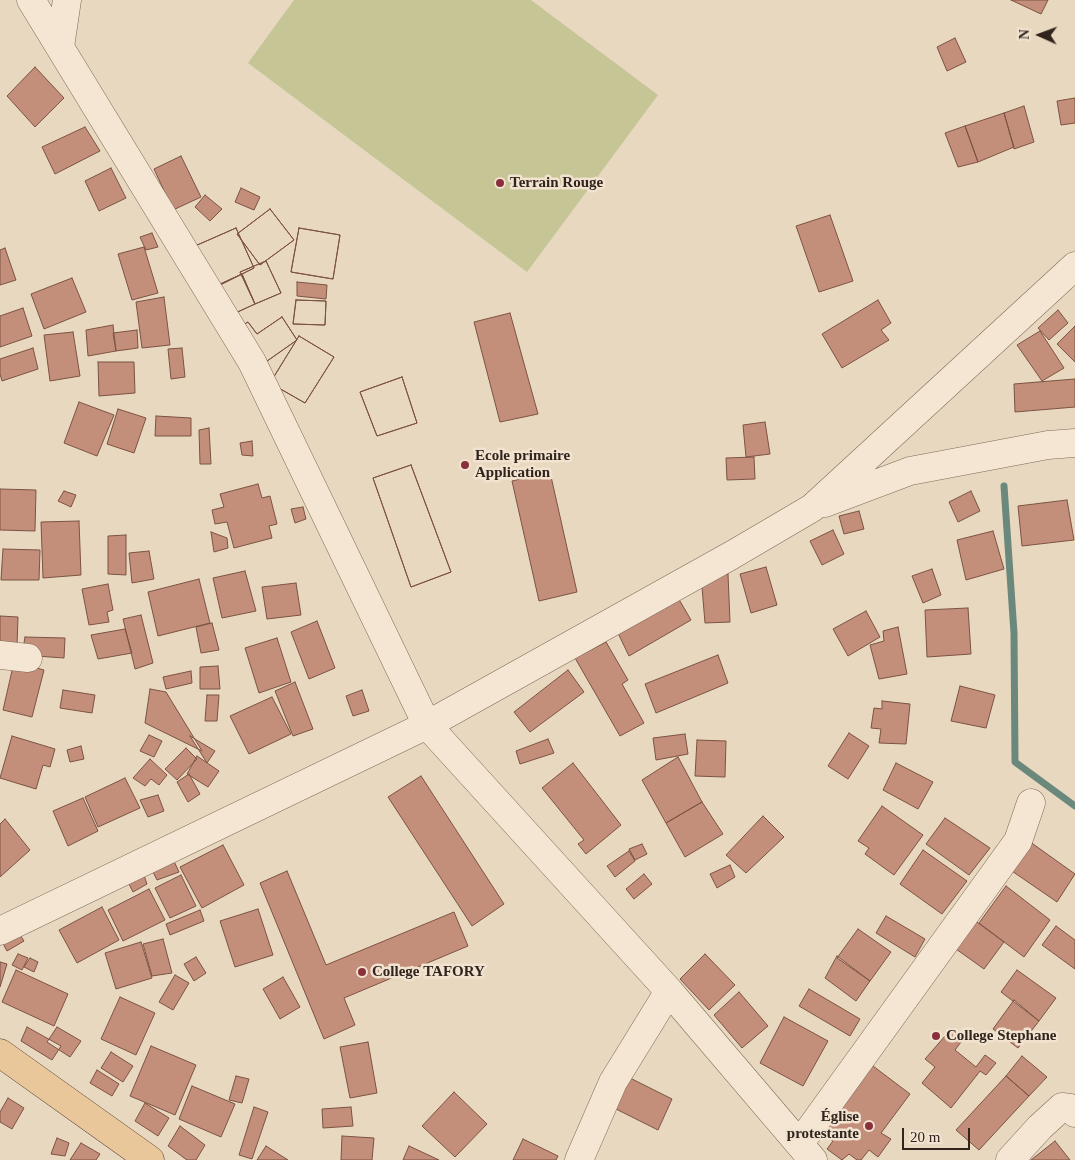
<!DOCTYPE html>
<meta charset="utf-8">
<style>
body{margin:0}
#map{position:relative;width:1075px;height:1160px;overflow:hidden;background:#e8d8c0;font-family:"Times New Roman",serif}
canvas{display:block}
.north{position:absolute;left:1015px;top:10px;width:50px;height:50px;-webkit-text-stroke:4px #f1e3cf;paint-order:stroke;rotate:272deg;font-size:14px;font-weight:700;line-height:20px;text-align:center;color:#31241d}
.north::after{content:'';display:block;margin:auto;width:18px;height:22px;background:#31241d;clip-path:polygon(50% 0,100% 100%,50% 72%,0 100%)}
.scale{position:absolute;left:902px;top:1128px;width:68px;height:22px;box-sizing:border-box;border:2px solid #31241d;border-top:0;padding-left:6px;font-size:15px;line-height:18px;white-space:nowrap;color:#31241d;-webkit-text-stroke:4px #f1e3cf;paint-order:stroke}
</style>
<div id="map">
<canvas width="1075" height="1160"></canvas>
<div class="north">N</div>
<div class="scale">20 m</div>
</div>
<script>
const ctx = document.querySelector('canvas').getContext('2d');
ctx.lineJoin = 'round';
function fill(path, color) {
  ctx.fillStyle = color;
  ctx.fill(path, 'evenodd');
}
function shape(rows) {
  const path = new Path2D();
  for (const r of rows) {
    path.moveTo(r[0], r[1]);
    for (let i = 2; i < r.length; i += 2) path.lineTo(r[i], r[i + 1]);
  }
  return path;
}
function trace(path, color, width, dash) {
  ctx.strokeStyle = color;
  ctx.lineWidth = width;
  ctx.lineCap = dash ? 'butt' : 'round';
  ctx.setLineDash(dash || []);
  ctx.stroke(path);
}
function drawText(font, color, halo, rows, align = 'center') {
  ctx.font = font + ' "Times New Roman",serif';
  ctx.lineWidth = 5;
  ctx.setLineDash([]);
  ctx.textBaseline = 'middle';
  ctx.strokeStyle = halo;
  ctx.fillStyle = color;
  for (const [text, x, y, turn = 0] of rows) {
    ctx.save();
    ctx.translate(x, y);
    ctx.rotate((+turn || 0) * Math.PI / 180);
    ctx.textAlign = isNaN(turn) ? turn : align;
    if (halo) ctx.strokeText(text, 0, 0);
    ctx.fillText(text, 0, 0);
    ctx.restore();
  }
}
fill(shape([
 [294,0,531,0,658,95,527,272,248,63]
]), '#c5c596');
trace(shape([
 [1004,486,1014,633,1015,762,1075,806]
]), '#6b887d', 7);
const building = shape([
 [1011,0,1048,0,1041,14,1011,0],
 [955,38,966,62,947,71,937,47,955,38],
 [35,67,64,98,35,127,7,96,35,67],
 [1075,98,1075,123,1061,125,1057,101,1075,98],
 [1024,106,1034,142,1014,149,1004,113,1024,106],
 [1004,113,1014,147,978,162,965,126,1004,113],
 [965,126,978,162,958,167,945,133,965,126],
 [85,127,100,151,55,174,42,147,85,127],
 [181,156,201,197,173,210,154,169,181,156],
 [111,168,126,198,99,211,85,181,111,168],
 [241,188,260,197,254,210,235,202,241,188],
 [205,195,222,209,210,221,195,207,205,195],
 [270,209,294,240,260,265,237,234,270,209],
 [270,209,294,240,260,265,237,234,270,209],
 [830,215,853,281,819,292,796,226,830,215],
 [236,228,254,268,212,289,195,246,236,228],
 [236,228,254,268,212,289,195,246,236,228],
 [299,228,340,235,333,279,291,272,299,228],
 [299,228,340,235,333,279,291,272,299,228],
 [152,233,158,247,146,250,140,237,152,233],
 [144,247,158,293,132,300,118,254,144,247],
 [5,248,16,280,0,285,0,250,5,248],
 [266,261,281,293,255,304,240,272,266,261],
 [266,261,281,293,255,304,240,272,266,261],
 [242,274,255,304,231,315,218,285,242,274],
 [242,274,255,304,231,315,218,285,242,274],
 [72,278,86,312,44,329,31,294,72,278],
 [297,282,327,285,326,299,297,296,297,282],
 [164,297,170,345,142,348,136,302,164,297],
 [296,300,326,301,325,325,293,324,296,300],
 [296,300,326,301,325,325,293,324,296,300],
 [878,300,891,323,881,330,889,340,842,368,822,334,878,300],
 [23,308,32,336,0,347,0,316,23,308],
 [1058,310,1068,323,1049,340,1038,328,1058,310],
 [510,313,538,414,500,422,474,322,510,313],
 [282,317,297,340,260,366,236,329,248,322,257,334,282,317],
 [282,317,297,340,260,366,236,329,248,322,257,334,282,317],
 [113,325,116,351,88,356,86,330,113,325],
 [1075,326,1075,362,1057,344,1075,326],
 [137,330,138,348,116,351,113,333,137,330],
 [1040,331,1064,368,1042,381,1017,345,1040,331],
 [73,332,80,376,50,381,44,335,73,332],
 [299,336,334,357,305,403,270,383,299,336],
 [299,336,334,357,305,403,270,383,299,336],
 [33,348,38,369,2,381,0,374,0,359,33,348],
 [182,348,185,377,171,379,168,349,182,348],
 [98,362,134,362,135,393,99,396,98,362],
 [402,377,417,423,377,436,360,392,402,377],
 [402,377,417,423,377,436,360,392,402,377],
 [1075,379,1075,407,1015,412,1014,384,1075,379],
 [79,402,114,415,97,456,64,443,79,402],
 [118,409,146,418,134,453,107,444,118,409],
 [156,416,191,418,191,436,155,436,156,416],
 [765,422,770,454,746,457,743,425,765,422],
 [209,428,211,464,200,464,199,430,209,428],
 [252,441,253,456,242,455,240,443,252,441],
 [754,457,755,479,727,480,726,458,754,457],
 [411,465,451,572,411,587,373,478,411,465],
 [411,465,451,572,411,587,373,478,411,465],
 [550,472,577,592,539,601,512,481,550,472],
 [258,484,262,498,270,496,277,524,269,526,272,538,234,548,227,522,215,524,212,510,224,507,220,494,258,484],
 [0,489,36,490,35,531,0,530,0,489],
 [64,491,76,495,71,507,58,501,64,491],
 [971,491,980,511,958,522,949,502,971,491],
 [1067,500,1074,540,1022,546,1018,506,1067,500],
 [303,507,306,519,295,523,291,509,303,507],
 [859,511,864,529,844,534,839,516,859,511],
 [79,521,81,575,43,578,41,522,79,521],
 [833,530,844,554,822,565,810,541,833,530],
 [993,531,1004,569,966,580,957,540,993,531],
 [211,532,227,538,228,548,214,552,211,532],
 [126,535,126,575,108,574,108,536,126,535],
 [3,549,40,550,39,580,1,580,3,549],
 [149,551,154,579,132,583,129,553,149,551],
 [766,567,777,605,751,613,740,574,766,567],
 [932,569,941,595,923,603,912,576,932,569],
 [245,571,256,611,222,618,213,578,245,571],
 [728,574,730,622,705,623,701,575,728,574],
 [199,579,210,623,158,636,148,592,199,579],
 [296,583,301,615,267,619,262,587,296,583],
 [108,584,113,610,107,612,109,622,89,625,82,589,108,584],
 [677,596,691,620,629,656,616,629,677,596],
 [968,608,971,654,927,657,925,610,968,608],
 [866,611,880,637,848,656,833,629,866,611],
 [141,615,153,663,135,669,123,619,141,615],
 [0,616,18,617,17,646,0,646,0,616],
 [317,621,335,668,309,679,291,632,317,621],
 [212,623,219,650,201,653,196,627,212,623],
 [898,627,907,674,879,679,870,645,884,641,883,631,898,627],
 [125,629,132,653,98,659,91,635,125,629],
 [25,637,65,638,64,658,22,655,25,637],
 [277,638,291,682,259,693,245,648,277,638],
 [606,642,628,680,622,684,644,723,620,736,575,658,606,642],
 [718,655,728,683,656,713,645,684,718,655],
 [14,662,44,670,32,717,3,710,14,662],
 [218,666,220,689,200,689,200,667,218,666],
 [568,670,584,692,530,732,514,712,568,670],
 [191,671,192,683,166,689,163,677,191,671],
 [295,682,313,729,293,736,275,691,295,682],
 [960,686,995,695,986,728,951,721,960,686],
 [150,689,166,692,202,751,145,723,150,689],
 [63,690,95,695,92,713,60,708,63,690],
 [362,690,369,711,353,716,346,696,362,690],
 [207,695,219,695,217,721,205,721,207,695],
 [272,697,291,734,249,754,230,716,272,697],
 [882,701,910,704,906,744,879,743,881,729,871,728,874,708,882,709,882,701],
 [849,733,869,746,848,779,828,766,849,733],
 [685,734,688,754,656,760,653,738,685,734],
 [149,735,162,741,154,757,140,751,149,735],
 [12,736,55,749,50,767,43,765,36,789,0,778,12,736],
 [190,736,215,751,207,763,190,736],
 [548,739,554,753,520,764,516,751,548,739],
 [697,740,726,741,725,777,695,776,697,740],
 [81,746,84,759,70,762,67,750,81,746],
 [186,748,197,759,177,780,165,769,186,748],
 [197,756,219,771,208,787,187,774,197,756],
 [678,757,702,802,666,823,642,780,678,757],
 [150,759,167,775,159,785,151,779,145,786,133,778,150,759],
 [573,763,621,825,586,854,578,844,584,840,542,788,573,763],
 [896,763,933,782,918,809,883,790,896,763],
 [189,774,200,794,188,802,177,782,189,774],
 [421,776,504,904,472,926,388,797,421,776],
 [125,778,140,808,98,827,85,797,125,778],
 [158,795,164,811,148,817,140,800,158,795],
 [83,798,98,831,68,846,53,811,83,798],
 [702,802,723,834,685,857,666,823,702,802],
 [882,806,923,835,894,875,865,854,869,848,858,841,882,806],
 [763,816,784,837,746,873,726,855,763,816],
 [945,818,990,848,969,875,926,844,945,818],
 [5,819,30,850,0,877,0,824,5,819],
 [1026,839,1075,874,1057,902,1009,869,1026,839],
 [642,844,647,854,635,860,629,849,642,844],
 [223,845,244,885,202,908,180,867,223,845],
 [923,850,967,881,942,914,900,884,923,850],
 [629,851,635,861,615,877,607,866,629,851],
 [172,857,179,872,157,880,150,866,172,857],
 [730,865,735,877,717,888,710,874,730,865],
 [142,870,147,884,133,892,128,882,142,870],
 [287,871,326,965,454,912,468,946,344,998,355,1025,324,1039,260,883,287,871],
 [644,874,652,884,634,899,626,889,644,874],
 [181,875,196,906,170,918,155,888,181,875],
 [1006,886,1050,920,1024,957,979,923,1006,886],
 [149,889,165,920,123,941,108,910,149,889],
 [102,907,119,940,77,963,59,930,102,907],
 [258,909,273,955,235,967,220,921,258,909],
 [200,910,204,921,170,935,166,924,200,910],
 [886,916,925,939,915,957,876,933,886,916],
 [970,917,1004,942,984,969,949,944,970,917],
 [1056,926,1075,940,1075,969,1042,945,1056,926],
 [16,929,24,941,7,951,0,938,16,929],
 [858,929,891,952,870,981,837,958,858,929],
 [163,939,172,973,152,976,143,944,163,939],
 [141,942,152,978,116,989,105,953,141,942],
 [18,954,28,958,22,970,12,965,18,954],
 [705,954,735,985,709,1010,680,979,705,954],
 [837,956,870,981,856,1001,825,978,837,956],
 [196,957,206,973,194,981,184,964,196,957],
 [30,958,38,962,34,972,24,967,30,958],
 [0,962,7,964,0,987,0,962],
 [16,970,68,994,54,1026,2,1002,16,970],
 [1017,970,1056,998,1039,1021,1001,992,1017,970],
 [175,975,189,983,173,1010,159,1002,175,975],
 [283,977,300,1007,280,1019,263,989,283,977],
 [809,989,860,1019,850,1036,799,1006,809,989],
 [739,992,768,1026,742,1048,714,1015,739,992],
 [120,997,155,1013,136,1055,101,1039,120,997],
 [1014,1000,1039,1021,1018,1048,993,1029,1014,1000],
 [784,1017,828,1041,803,1086,760,1063,784,1017],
 [27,1027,61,1046,52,1060,21,1041,27,1027],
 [57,1027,81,1041,70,1057,47,1042,57,1027],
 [952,1028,964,1038,955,1050,976,1067,985,1055,996,1063,986,1075,980,1071,951,1108,922,1083,935,1067,925,1059,952,1028],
 [368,1042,377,1093,350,1098,340,1047,368,1042],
 [151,1046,196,1065,175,1115,130,1096,151,1046],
 [111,1052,133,1066,123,1082,101,1068,111,1052],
 [1022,1056,1047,1077,1029,1096,1006,1076,1022,1056],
 [869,1063,910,1094,881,1133,891,1139,878,1157,869,1150,861,1160,857,1160,849,1154,842,1160,827,1149,833,1141,820,1133,869,1063],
 [97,1070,119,1084,112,1096,90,1083,97,1070],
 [236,1076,249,1079,242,1103,229,1100,236,1076],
 [626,1076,672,1099,658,1130,610,1106,626,1076],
 [1006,1076,1029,1096,979,1150,956,1130,1006,1076],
 [192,1086,235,1104,221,1137,179,1119,192,1086],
 [454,1092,487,1124,455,1157,422,1126,454,1092],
 [8,1098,24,1108,12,1129,0,1122,0,1112,8,1098],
 [145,1103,169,1118,158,1136,135,1121,145,1103],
 [254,1107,268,1112,252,1159,239,1155,254,1107],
 [351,1107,353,1126,323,1128,322,1109,351,1107],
 [180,1126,205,1145,196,1160,187,1160,168,1146,180,1126],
 [342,1136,374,1138,372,1160,341,1160,342,1136],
 [57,1138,69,1143,65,1156,51,1154,57,1138],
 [523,1139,558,1156,556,1160,513,1160,523,1139],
 [1055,1141,1070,1160,1031,1160,1055,1141],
 [81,1143,100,1154,96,1160,70,1160,81,1143],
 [266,1146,288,1160,257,1160,266,1146],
 [409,1146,439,1160,403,1160,409,1146]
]);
fill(building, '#c38f7a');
trace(building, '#7c5242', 1);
const minor = shape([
 [31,0,252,362,427,725,669,991,813,1160],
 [60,47,67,0],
 [825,503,910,471,1048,445,1075,443],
 [0,655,28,658],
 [0,931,427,725,732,555,812,508,1075,266],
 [800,1143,1018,841,1031,803],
 [579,1160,613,1082,669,991],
 [1010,1160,1040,1127,1062,1107,1070,1108,1075,1113]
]);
const major = shape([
 [0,1053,150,1160]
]);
trace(minor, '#80695a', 29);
trace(major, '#4e392e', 29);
trace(minor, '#f4e6d2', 28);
trace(major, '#e9c79b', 28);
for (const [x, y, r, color] of [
 [500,183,5,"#89303c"],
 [465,465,5,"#89303c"],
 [362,972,5,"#89303c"],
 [936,1036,5,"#89303c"],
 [869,1126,5,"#89303c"]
]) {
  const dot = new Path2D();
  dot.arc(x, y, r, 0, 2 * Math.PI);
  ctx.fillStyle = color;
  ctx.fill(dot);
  trace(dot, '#f1e3cf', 2);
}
drawText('bold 15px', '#31241d', '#f1e3cf', [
 ["Terrain Rouge",510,183],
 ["Ecole primaire",475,456],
 ["Application",475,473],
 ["College TAFORY",372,972],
 ["College Stephane",946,1036],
 ["Église",859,1117,"right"],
 ["protestante",859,1134,"right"]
], 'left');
</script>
